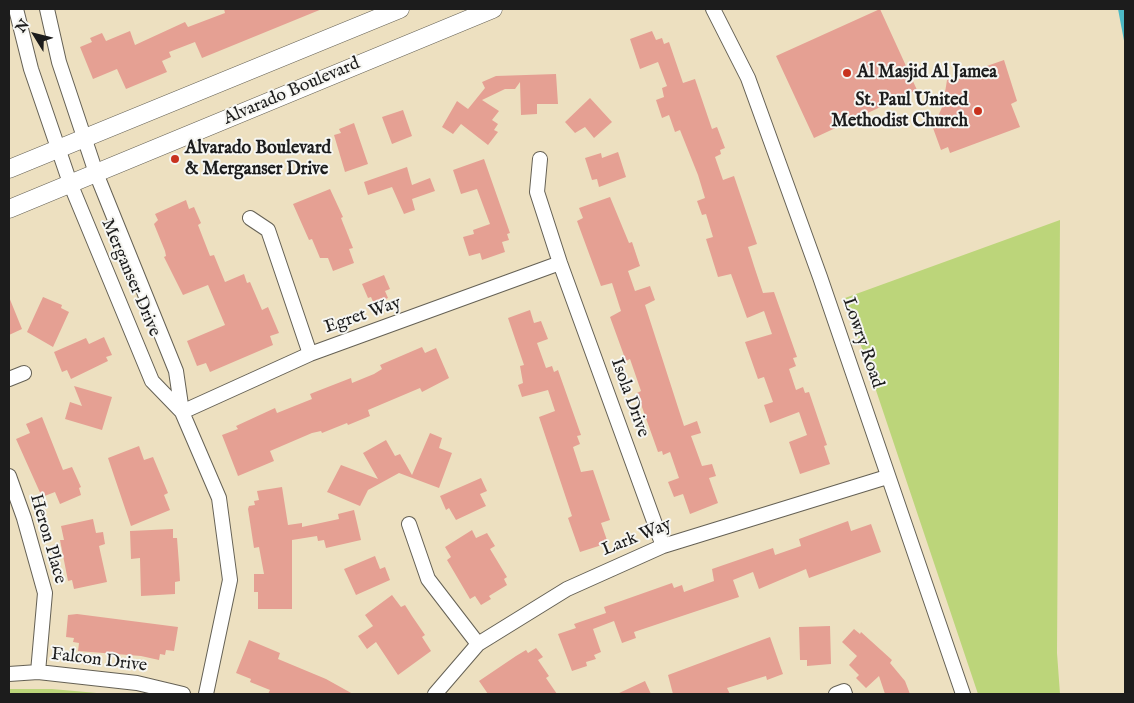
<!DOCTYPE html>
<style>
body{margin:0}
#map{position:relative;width:1134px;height:703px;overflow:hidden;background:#ede0c0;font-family:"IM FELL English",serif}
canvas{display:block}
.frame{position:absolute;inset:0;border:10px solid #1c1c1c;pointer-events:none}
.north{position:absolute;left:10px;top:10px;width:50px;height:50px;-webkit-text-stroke:4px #f6f6f2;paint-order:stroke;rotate:306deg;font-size:14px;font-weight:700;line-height:20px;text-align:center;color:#1c1c1c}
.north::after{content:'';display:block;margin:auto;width:18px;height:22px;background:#1c1c1c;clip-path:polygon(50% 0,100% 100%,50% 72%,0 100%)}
</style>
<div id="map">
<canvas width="1134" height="703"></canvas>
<div class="frame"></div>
<div class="north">N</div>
</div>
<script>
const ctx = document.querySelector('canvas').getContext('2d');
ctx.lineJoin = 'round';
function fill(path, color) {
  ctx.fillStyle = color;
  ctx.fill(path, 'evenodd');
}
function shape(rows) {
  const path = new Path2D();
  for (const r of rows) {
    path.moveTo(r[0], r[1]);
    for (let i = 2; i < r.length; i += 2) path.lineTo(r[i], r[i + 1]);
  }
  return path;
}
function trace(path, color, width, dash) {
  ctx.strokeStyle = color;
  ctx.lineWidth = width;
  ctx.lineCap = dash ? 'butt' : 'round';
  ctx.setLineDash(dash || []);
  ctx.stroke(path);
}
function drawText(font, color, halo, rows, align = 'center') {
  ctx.font = font + ' "IM FELL English",serif';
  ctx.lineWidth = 4;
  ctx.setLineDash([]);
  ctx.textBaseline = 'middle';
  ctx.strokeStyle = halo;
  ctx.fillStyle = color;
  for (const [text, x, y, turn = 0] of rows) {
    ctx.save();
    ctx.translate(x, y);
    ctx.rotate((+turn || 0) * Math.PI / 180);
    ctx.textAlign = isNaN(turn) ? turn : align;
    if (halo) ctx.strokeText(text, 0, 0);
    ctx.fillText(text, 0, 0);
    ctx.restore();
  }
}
fill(shape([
 [1060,220,1057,653,1060,694,978,694,845,298],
 [10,689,52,689,108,694,9,694]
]), '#bcd57a');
fill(shape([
 [1118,9,1125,9,1125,46]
]), '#4cb9c6');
fill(shape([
 [224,9,322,9,202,58,195,42,169,52,171,57,162,61,167,72,126,89,117,69,93,79,80,47,92,42,90,38,102,33,106,41,130,31,135,45,185,22,188,27,225,13],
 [880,9,917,90,814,138,776,56],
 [652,31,656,40,662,38,664,44,669,42,683,83,695,79,712,129,717,127,725,148,720,150,721,154,715,157,723,180,734,176,757,244,748,247,754,266,763,293,774,292,797,357,793,358,796,366,789,369,796,390,803,387,805,393,809,392,827,445,824,446,830,464,800,474,789,442,807,435,799,412,770,423,764,405,773,402,764,377,758,379,745,342,772,334,764,311,747,318,731,274,718,277,706,239,713,237,706,214,702,215,697,201,705,198,698,175,680,130,675,132,669,115,662,118,656,100,664,97,662,88,667,86,658,62,640,69,630,39],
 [1004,60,1017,101,1011,104,1020,127,950,153,948,147,941,150,933,128,943,105,947,80],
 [556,74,558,104,537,104,537,114,521,115,520,82,515,89,505,89,482,100,499,111,492,120,498,124,494,130,498,132,488,145,461,124,453,134,442,127,457,101,468,109,485,88,482,82,496,76],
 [590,98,612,122,594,138,585,127,575,133,565,122],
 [403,110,412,136,392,144,382,117],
 [354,123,368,164,345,172,334,135,341,133,339,129],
 [618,152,626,177,599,187,597,179,592,180,585,158,601,153,602,158],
 [484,159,510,233,507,234,509,240,502,242,505,252,482,260,480,253,469,256,463,237,474,234,473,230,490,224,477,189,461,194,453,170],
 [407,167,412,185,430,178,435,191,412,199,415,210,404,214,392,187,368,195,364,182],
 [330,189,343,217,341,218,353,248,349,249,354,263,333,271,328,258,320,258,312,239,309,240,293,204],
 [610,197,629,243,632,242,640,266,628,271,635,291,650,286,655,300,645,305,684,426,697,421,701,433,691,436,702,466,712,464,716,476,709,478,718,503,690,514,683,494,674,497,668,482,679,478,670,452,663,455,662,451,658,452,637,393,641,391,630,359,626,361,610,317,621,311,612,283,601,286,577,221,583,218,579,208],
 [186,200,189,209,194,207,201,223,198,225,210,256,214,255,225,282,244,274,247,283,250,282,262,310,268,307,279,333,270,336,273,345,210,372,206,363,197,366,187,341,225,325,208,285,183,295,164,257,166,256,165,251,154,224,158,220,155,214],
 [384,275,390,289,385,291,388,298,374,304,371,297,368,298,362,284],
 [9,297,22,329,9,335],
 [43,297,62,305,61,308,69,312,53,347,27,332],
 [530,310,534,323,541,321,548,339,537,343,546,368,552,366,554,372,558,370,581,435,577,436,580,444,573,447,581,472,593,470,610,520,601,523,608,543,580,552,568,518,572,516,539,417,555,411,548,390,522,397,518,385,523,383,520,366,524,365,508,318],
 [104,337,112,355,106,357,108,361,71,379,67,370,62,372,54,352,86,338,89,344],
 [422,347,425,353,436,348,449,378,422,392,420,388,368,410,370,416,348,425,347,423,322,433,321,431,312,433,270,451,274,461,238,476,222,435,238,429,236,426,275,408,277,413,312,399,310,394,315,392,351,378,352,383,374,374,382,369,380,365],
 [74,386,112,397,102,430,65,419,70,402,82,406],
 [42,417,63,470,72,467,81,487,79,488,81,495,60,504,55,492,42,497,16,439,30,433,26,424],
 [430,433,442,438,439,448,452,453,439,488,399,473,368,490,360,506,327,492,341,465,378,479,363,453,386,440,395,456,400,454,412,475],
 [139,446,144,460,153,457,168,493,164,495,170,510,131,526,108,458],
 [481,478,487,491,480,494,486,506,456,520,449,508,446,510,440,496],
 [282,487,288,525,302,523,302,527,339,519,338,514,354,510,361,540,326,548,324,540,318,541,317,536,292,540,292,609,258,609,258,592,254,592,254,574,264,574,259,547,254,548,248,509,249,506,255,505,254,501,259,500,257,491],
 [93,519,96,533,103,532,105,544,99,546,107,582,74,589,72,580,68,581,60,540,64,540,61,526],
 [848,521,851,531,871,524,881,552,809,578,806,569,759,589,753,572,733,580,739,597,634,632,636,638,622,643,614,621,593,629,601,652,594,655,596,659,586,662,587,666,572,671,558,634,576,628,574,624,606,613,604,607,672,583,674,588,682,585,684,592,714,581,712,569,773,548,775,555,801,546,799,539],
 [173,529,173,538,177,538,179,564,180,581,175,582,175,594,141,596,140,558,131,559,130,531],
 [472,530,476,538,487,533,495,546,490,549,507,577,504,579,507,585,489,596,491,599,481,605,475,596,470,599,447,560,451,557,445,547],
 [375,556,380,569,385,567,390,580,356,595,344,569],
 [392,595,401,607,405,605,412,616,425,635,422,637,431,651,398,675,376,642,367,649,358,636,373,626,365,615],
 [77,614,178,627,174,651,166,650,165,655,160,654,159,660,141,656,78,651,79,643,73,642,74,638,66,637,68,615],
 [830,626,831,664,807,666,807,660,800,660,799,627],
 [854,629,860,634,861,632,892,660,890,663,905,681,910,694,885,694,879,676,866,688,856,678,859,675,849,665,857,656,842,642],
 [770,637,783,674,767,680,766,676,727,688,730,694,673,694,668,675],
 [249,640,280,653,278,659,326,679,353,694,268,694,270,690,250,682,251,679,236,673],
 [536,648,543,657,538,660,549,676,546,678,557,694,488,694,479,681,516,656,526,650,528,653],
 [645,681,651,694,617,694]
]), '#e5a093');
const minor = shape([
 [16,9,31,69,70,183,152,381,182,412],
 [47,9,59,62,96,173,176,371,182,412,219,498,230,580,206,694],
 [713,9,748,78,820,277,963,694],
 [540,159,537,192,560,263,663,546],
 [250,218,268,230,310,354],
 [9,379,24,373],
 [182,412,310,354,560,263],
 [9,476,24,518,45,593,38,672],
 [409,524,428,579,478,644],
 [9,674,38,672,137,683,183,694],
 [435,694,478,644,567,589,663,546,887,477],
 [836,694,844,691,845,694]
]);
const major = shape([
 [9,169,400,9],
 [9,209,493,9]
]);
trace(minor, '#656155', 16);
trace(major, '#656155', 19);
trace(minor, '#fff', 14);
trace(major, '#fff', 18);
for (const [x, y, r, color] of [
 [847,73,5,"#c8321e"],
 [978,111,5,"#c8321e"],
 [175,159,5,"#c8321e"]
]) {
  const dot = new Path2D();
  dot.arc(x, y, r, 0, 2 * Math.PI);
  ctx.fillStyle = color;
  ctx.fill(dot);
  trace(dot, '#f6f6f2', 2);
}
drawText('bold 18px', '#1c1c1c', '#f6f6f2', [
 ["Al Masjid Al Jamea",857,73],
 ["St. Paul United",968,101,"right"],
 ["Methodist Church",968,122,"right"],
 ["Alvarado Boulevard",185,149],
 ["& Merganser Drive",185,170]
], 'left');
drawText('18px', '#1c1c1c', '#f6f6f2', [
 ["Alvarado Boulevard",292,92,-23],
 ["Merganser Drive",130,278,67],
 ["Egret Way",363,316,-19],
 ["Lowry Road",862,343,71],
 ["Isola Drive",629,398,70],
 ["Lark Way",637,538,-22],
 ["Heron Place",47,539,74],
 ["Falcon Drive",99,661,7]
]);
</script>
